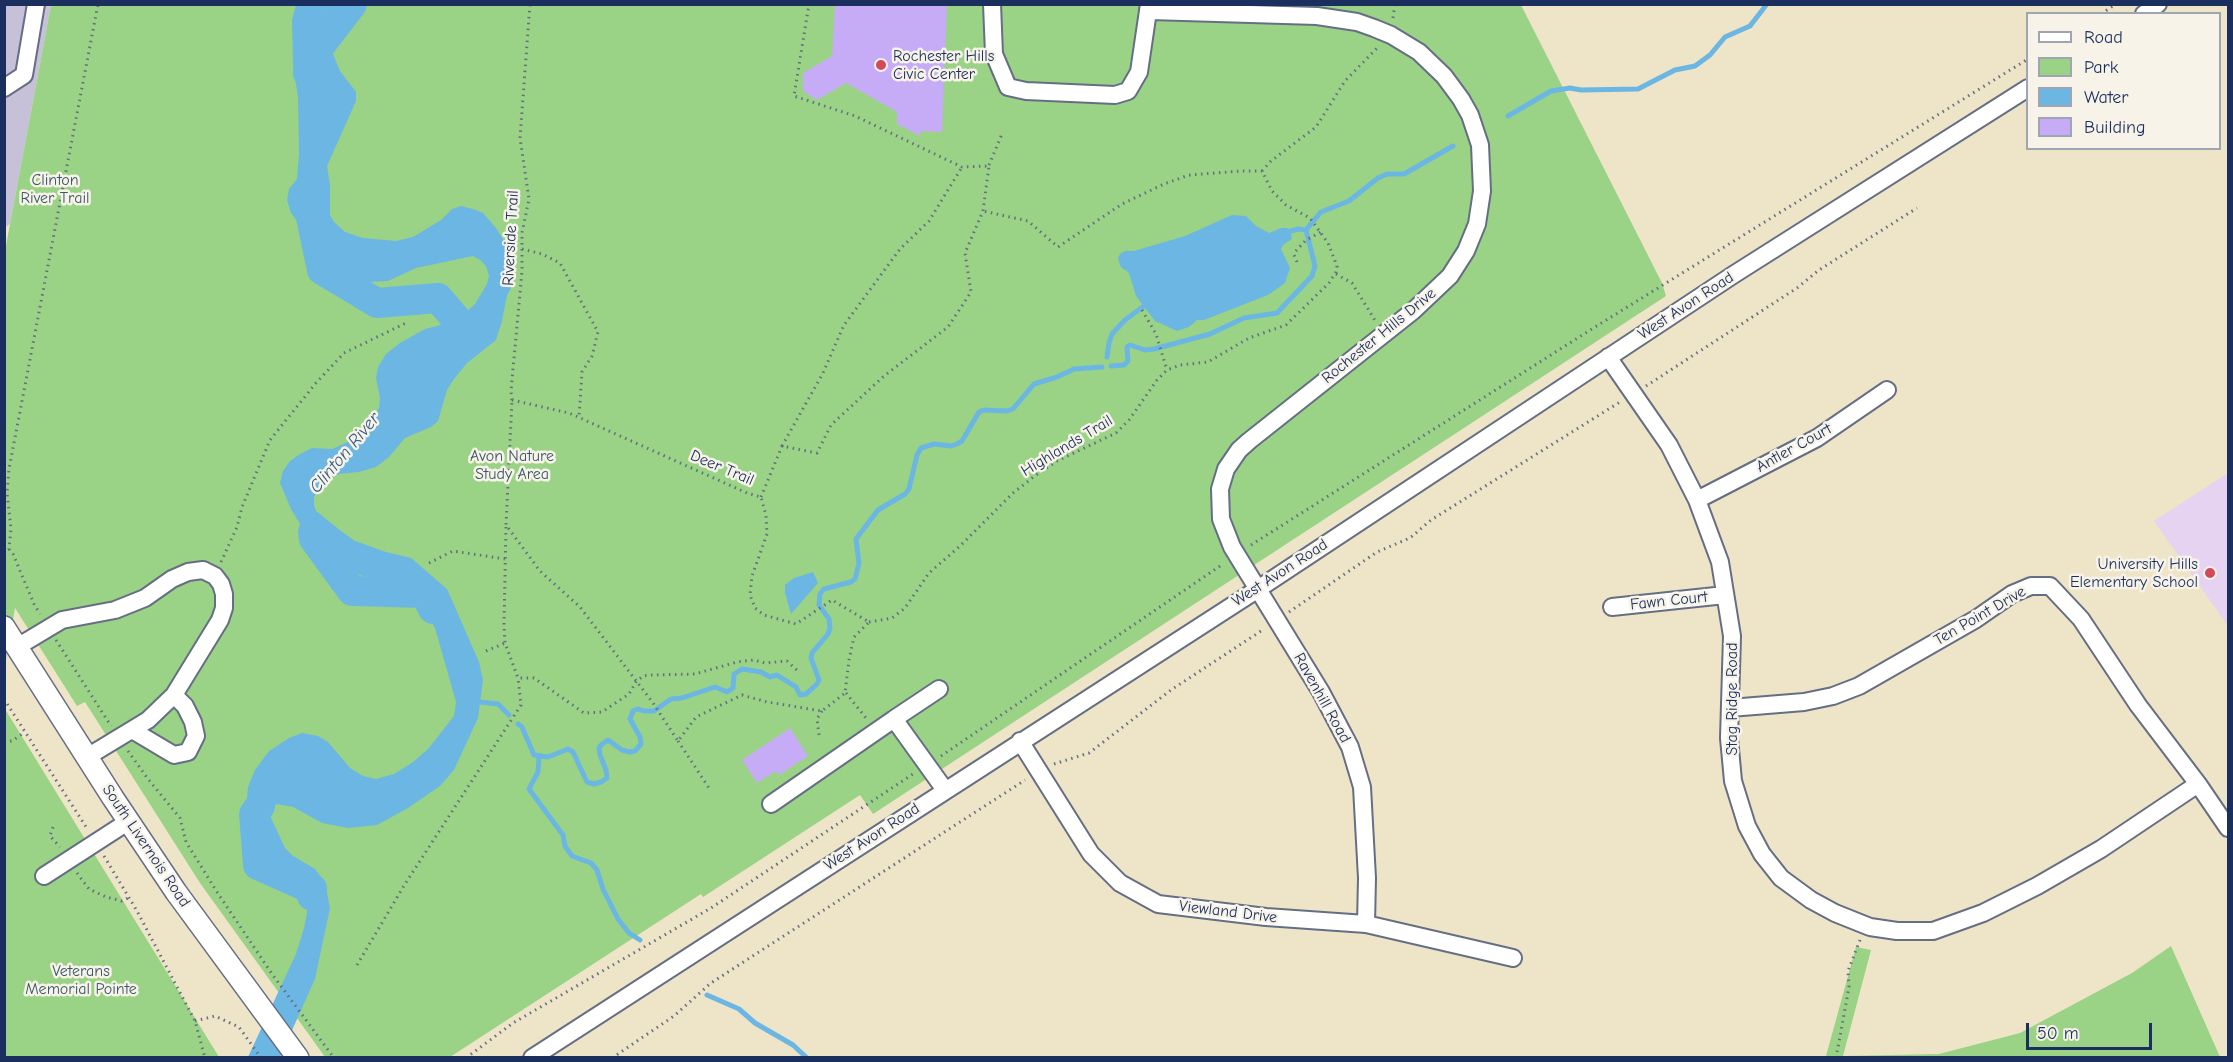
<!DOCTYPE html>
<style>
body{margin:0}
#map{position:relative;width:2233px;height:1062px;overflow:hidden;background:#eee4c7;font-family:"Comic Neue",sans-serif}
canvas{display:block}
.frame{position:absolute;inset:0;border:6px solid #1b2f5e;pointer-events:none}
.legend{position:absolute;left:2026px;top:12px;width:195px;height:138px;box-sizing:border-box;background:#f7f3e8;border:2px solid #9fa5b1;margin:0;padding:8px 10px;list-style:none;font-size:18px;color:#1b2f5e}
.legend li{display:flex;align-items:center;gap:12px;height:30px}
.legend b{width:30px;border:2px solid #9fa5b1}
.scale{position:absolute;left:2026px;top:1023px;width:126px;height:27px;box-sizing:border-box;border:3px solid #1b2f5e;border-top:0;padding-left:8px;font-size:18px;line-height:21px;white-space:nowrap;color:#1b2f5e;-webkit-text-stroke:4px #f7f3e8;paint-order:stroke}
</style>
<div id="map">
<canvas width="2233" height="1062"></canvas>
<div class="frame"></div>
<ul class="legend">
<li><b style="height:8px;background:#fff"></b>Road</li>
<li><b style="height:16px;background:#9ad386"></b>Park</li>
<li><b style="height:16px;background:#6cb6e4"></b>Water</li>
<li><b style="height:16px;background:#c6abf6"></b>Building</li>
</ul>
<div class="scale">50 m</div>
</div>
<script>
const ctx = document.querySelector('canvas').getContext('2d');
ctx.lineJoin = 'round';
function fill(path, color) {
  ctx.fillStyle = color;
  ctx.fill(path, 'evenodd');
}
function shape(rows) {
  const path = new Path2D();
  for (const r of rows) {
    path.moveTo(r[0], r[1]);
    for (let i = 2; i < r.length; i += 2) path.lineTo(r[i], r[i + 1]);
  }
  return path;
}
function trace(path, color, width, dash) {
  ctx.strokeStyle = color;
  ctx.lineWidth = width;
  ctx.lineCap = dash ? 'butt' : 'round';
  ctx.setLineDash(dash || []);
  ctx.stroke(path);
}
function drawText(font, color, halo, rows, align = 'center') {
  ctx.font = font + ' "Comic Neue",sans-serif';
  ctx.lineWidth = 5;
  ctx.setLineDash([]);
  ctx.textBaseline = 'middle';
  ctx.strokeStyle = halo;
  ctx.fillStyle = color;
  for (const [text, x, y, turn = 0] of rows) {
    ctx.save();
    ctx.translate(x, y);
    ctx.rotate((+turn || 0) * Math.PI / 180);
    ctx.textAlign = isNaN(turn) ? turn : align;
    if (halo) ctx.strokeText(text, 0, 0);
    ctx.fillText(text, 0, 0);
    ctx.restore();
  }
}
fill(shape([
 [2228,473,2228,626,2154,521]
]), '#e5d3f1');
fill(shape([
 [5,5,51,5,10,224,5,227]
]), '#c7c0d9');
fill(shape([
 [51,5,1521,5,1662,283,1666,296,873,814,860,795,703,897,701,894,450,1057,325,1057,200,883,85,702,77,706,15,608,5,665,5,251],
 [5,709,219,1057,5,1057],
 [2171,946,2220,1057,1768,1057,1826,1056,1856,947,1871,950,1843,1056,1939,1054,2020,1033,2132,973]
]), '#9ad386');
fill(shape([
 [296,5,341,5,326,13,320,22,340,71,356,92,356,101,327,166,330,185,330,215,334,222,345,232,363,238,396,241,413,237,441,220,452,209,461,206,473,209,483,213,496,228,511,252,514,266,514,276,512,286,507,295,502,321,496,340,467,363,454,379,447,390,438,421,431,427,405,438,389,457,376,467,359,472,339,474,331,478,323,483,314,497,314,505,316,511,341,531,355,541,386,552,411,558,447,589,479,662,483,680,478,718,454,770,440,786,408,808,377,825,348,828,322,823,293,807,277,804,270,809,271,818,285,848,293,856,315,869,321,877,326,888,330,908,315,979,280,1057,248,1057,296,954,304,928,307,913,307,902,303,896,263,855,254,838,247,799,248,787,255,770,269,751,289,738,302,733,318,736,328,742,350,768,363,776,376,779,394,774,413,762,428,749,454,716,456,702,435,628,428,615,399,590,378,580,341,570,325,558,308,537,291,509,280,483,283,471,290,461,300,454,312,448,332,449,346,443,362,430,379,408,380,398,376,378,378,367,386,354,400,343,425,329,452,322,464,314,475,304,487,284,489,276,486,266,480,260,473,256,416,268,388,281,369,282,345,269,318,249,291,213,287,200,289,189,297,179,299,153,298,98,293,63,292,20],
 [1232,215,1246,216,1256,226,1269,233,1281,228,1287,228,1290,230,1292,239,1283,245,1281,249,1290,268,1285,283,1268,295,1204,320,1197,320,1189,327,1177,331,1155,321,1136,296,1129,273,1121,267,1119,262,1118,258,1120,254,1125,251,1134,251,1185,236],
 [813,572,818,583,791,614,785,593,785,585,794,578]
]), '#6cb6e4');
trace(shape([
 [1508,116,1551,91,1570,88,1581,90,1638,89,1675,70,1695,66,1710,55,1725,37,1750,26,1767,4],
 [1285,233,1298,229,1306,230],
 [1107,357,1109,343,1112,334,1125,320,1148,303],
 [1111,366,1124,365,1128,361,1127,347,1130,345,1145,350,1154,349,1210,334,1244,318,1277,313,1312,276,1315,266,1306,230,1321,212,1349,201,1378,178,1387,174,1404,174,1453,146],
 [480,702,498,704,509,715],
 [518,724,522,727,534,755,548,757,568,749,573,752,587,782,594,784,601,782,607,778,606,770,600,755,599,748,602,744,608,740,622,750,630,752,635,751,641,744,640,737,630,719,633,711,638,709,644,711,654,711,671,699,682,698,715,687,727,692,733,688,734,674,742,669,761,672,770,677,777,675,796,687,800,695,806,694,817,684,819,680,811,658,812,653,828,634,830,628,829,619,819,605,820,594,824,589,851,582,855,579,859,563,856,539,878,510,905,494,909,489,917,455,921,448,934,444,951,446,957,444,962,441,979,412,984,410,1007,411,1013,409,1034,384,1057,377,1074,369,1102,367],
 [539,757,538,772,529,789,563,835,565,846,572,856,591,863,597,870,603,889,618,919,629,933,640,940],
 [707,995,739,1009,755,1023,793,1045,807,1058]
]), '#6cb6e4', 5);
trace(shape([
 [308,73,309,60,352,4],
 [309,208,322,270,377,303,438,298,468,333,453,346],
 [313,532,314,539,352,591,425,593,433,609],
 [260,806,254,814,258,865,312,889,312,896]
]), '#6cb6e4', 30);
fill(shape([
 [835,4,947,4,942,132,921,131,920,136,897,124,897,112,846,83,817,100,803,91,803,73,832,56],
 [790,728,808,756,779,775,776,771,757,783,742,760]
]), '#c6abf6');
const minor = shape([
 [992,4,994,54,1008,87,1026,91,1115,95,1128,91,1139,72,1149,4],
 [1150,11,1317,16,1357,22,1374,28,1391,35,1419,52,1444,76,1461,99,1470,115,1480,145,1482,191,1477,224,1466,251,1450,276,1413,311,1249,441,1239,450,1226,469,1220,489,1221,519,1232,547,1321,692,1350,747,1362,787,1367,878,1366,924],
 [2144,14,2158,4],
 [4,88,24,75,36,4],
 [1608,357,1669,445,1697,500,1720,562,1732,636,1729,738,1733,781,1747,826,1762,854,1781,878,1811,900,1835,913,1870,927,1897,931,1933,931,1983,913,2037,886,2101,849,2198,784],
 [1697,500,1817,438,1887,390],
 [1612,607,1725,595],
 [17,647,62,620,115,610,145,598,172,579,188,572,203,570,215,576,221,584,224,594,224,608,220,620,174,695,148,720,87,757],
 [1730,708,1804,702,1833,696,1859,686,1976,619,2012,594,2031,586,2050,586,2081,619,2138,705,2198,784,2228,828],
 [894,719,939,689],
 [132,730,174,755,188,752,196,736,193,722,185,706,174,695],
 [1020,741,1091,854,1120,883,1158,904,1266,917,1366,924,1513,958],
 [771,804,894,719,945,790],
 [44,876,129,821],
 [532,1058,1258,589,1733,275,2028,88]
]);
const major = shape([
 [4,627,113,798,176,892,298,1058]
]);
trace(minor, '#656e83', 20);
trace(major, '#656e83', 24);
trace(shape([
 [2101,14,2116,4],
 [1393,18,1395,4],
 [989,165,1002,134],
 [1262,171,1271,161,1316,127,1345,81,1379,46],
 [522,249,542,254,560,263,598,332,592,356,582,372,579,417],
 [1297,262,1294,255,1295,252,1306,240,1321,232],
 [1336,274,1352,283,1376,322],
 [1142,310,1156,334,1167,370],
 [1646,386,1797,288,1819,270,1917,208],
 [512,400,569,413,747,493,761,497,766,515,767,534,752,576,750,595,755,608,764,615,796,624,832,600,869,622,854,637,849,660,845,693,822,711,767,702,742,695,696,717,678,741,653,703,580,607,540,571,506,525,512,400],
 [512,400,511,391,522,271,522,233,529,199,520,138,530,4],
 [782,446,823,373,844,325,900,249,929,221,962,167],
 [761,497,782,446,817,453,831,425,884,376,948,327,971,292,965,253,983,211,989,166,962,167,855,116,794,96,809,4],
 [506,527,504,625,505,643,518,678,534,678,584,713,602,712,629,694,636,682,643,676,652,675,695,674,737,662,754,660,765,663,787,661,797,670],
 [1251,545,1595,327,2028,59],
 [9,549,13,554,34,604,40,614],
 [4,554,9,549,11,529,7,493,9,469,98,4],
 [221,562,237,527,242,507,270,440,316,383,344,353,408,322],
 [429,563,453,551,505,559],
 [1289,612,1377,552,1410,538,1431,520,1620,402],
 [869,622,892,618,905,608,929,573,959,547,1013,493,1036,475,1057,461,1116,433,1129,420,1157,380,1167,370,1180,365,1208,362,1249,338,1286,325,1329,283,1336,272,1337,266,1328,243,1310,218,1286,205,1272,191,1262,171,1241,171,1189,175,1164,184,1122,204,1058,247,1028,221,983,211],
 [56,640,111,726],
 [486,651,505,643],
 [846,693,866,718],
 [4,699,88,830],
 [819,735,817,719,822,711],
 [678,741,709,788],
 [4,742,12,741,25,732],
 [128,751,148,779,180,818,186,842,217,892,272,974,334,1058],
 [941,756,1223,564],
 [1054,764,1089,753,1171,690,1264,629],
 [53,827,50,836,60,847],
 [104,856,137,911,195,1021,205,1058],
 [77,873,89,889,106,897,122,901,128,898],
 [357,965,405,884,521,705,518,678],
 [195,1021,215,1016,239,1027,261,1058],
 [466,1058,513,1023,711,908,913,774],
 [612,1058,674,1016,711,983,1025,780],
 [1836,1058,1849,987,1848,971,1860,940]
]), '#656e83', 3, [1.5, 4.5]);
trace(minor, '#fff', 16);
trace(major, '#fff', 21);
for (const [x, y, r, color] of [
 [881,65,6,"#d1495b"],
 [2210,573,6,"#d1495b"]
]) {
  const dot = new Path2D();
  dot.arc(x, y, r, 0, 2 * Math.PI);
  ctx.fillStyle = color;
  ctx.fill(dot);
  trace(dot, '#f7f3e8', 2);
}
drawText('16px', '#1b2f5e', '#f7f3e8', [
 ["Rochester Hills",893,56],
 ["Civic Center",893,74],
 ["University Hills",2198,564,"right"],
 ["Elementary School",2198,582,"right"]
], 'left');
drawText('16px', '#3b5868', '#f7f3e8', [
 ["Clinton",55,180],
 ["River Trail",55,198],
 ["Avon Nature",512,456],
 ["Study Area",512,474],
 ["Veterans",81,971],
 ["Memorial Pointe",81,989]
]);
drawText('16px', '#1b2f5e', '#f7f3e8', [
 ["Riverside Trail",511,238,-87],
 ["West Avon Road",1686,306,-33],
 ["Rochester Hills Drive",1379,336,-39],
 ["Highlands Trail",1067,446,-31],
 ["Antler Court",1794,448,-29],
 ["Deer Trail",722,468,23],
 ["West Avon Road",1280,573,-33],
 ["Fawn Court",1669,601,-6],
 ["Ten Point Drive",1980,616,-30],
 ["Ravenhill Road",1322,698,61],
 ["Stag Ridge Road",1732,699,-90],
 ["West Avon Road",872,837,-33],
 ["South Livernois Road",146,846,56],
 ["Viewland Drive",1228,912,7]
]);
drawText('italic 18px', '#335886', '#f7f3e8', [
 ["Clinton River",345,453,-50]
]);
</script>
